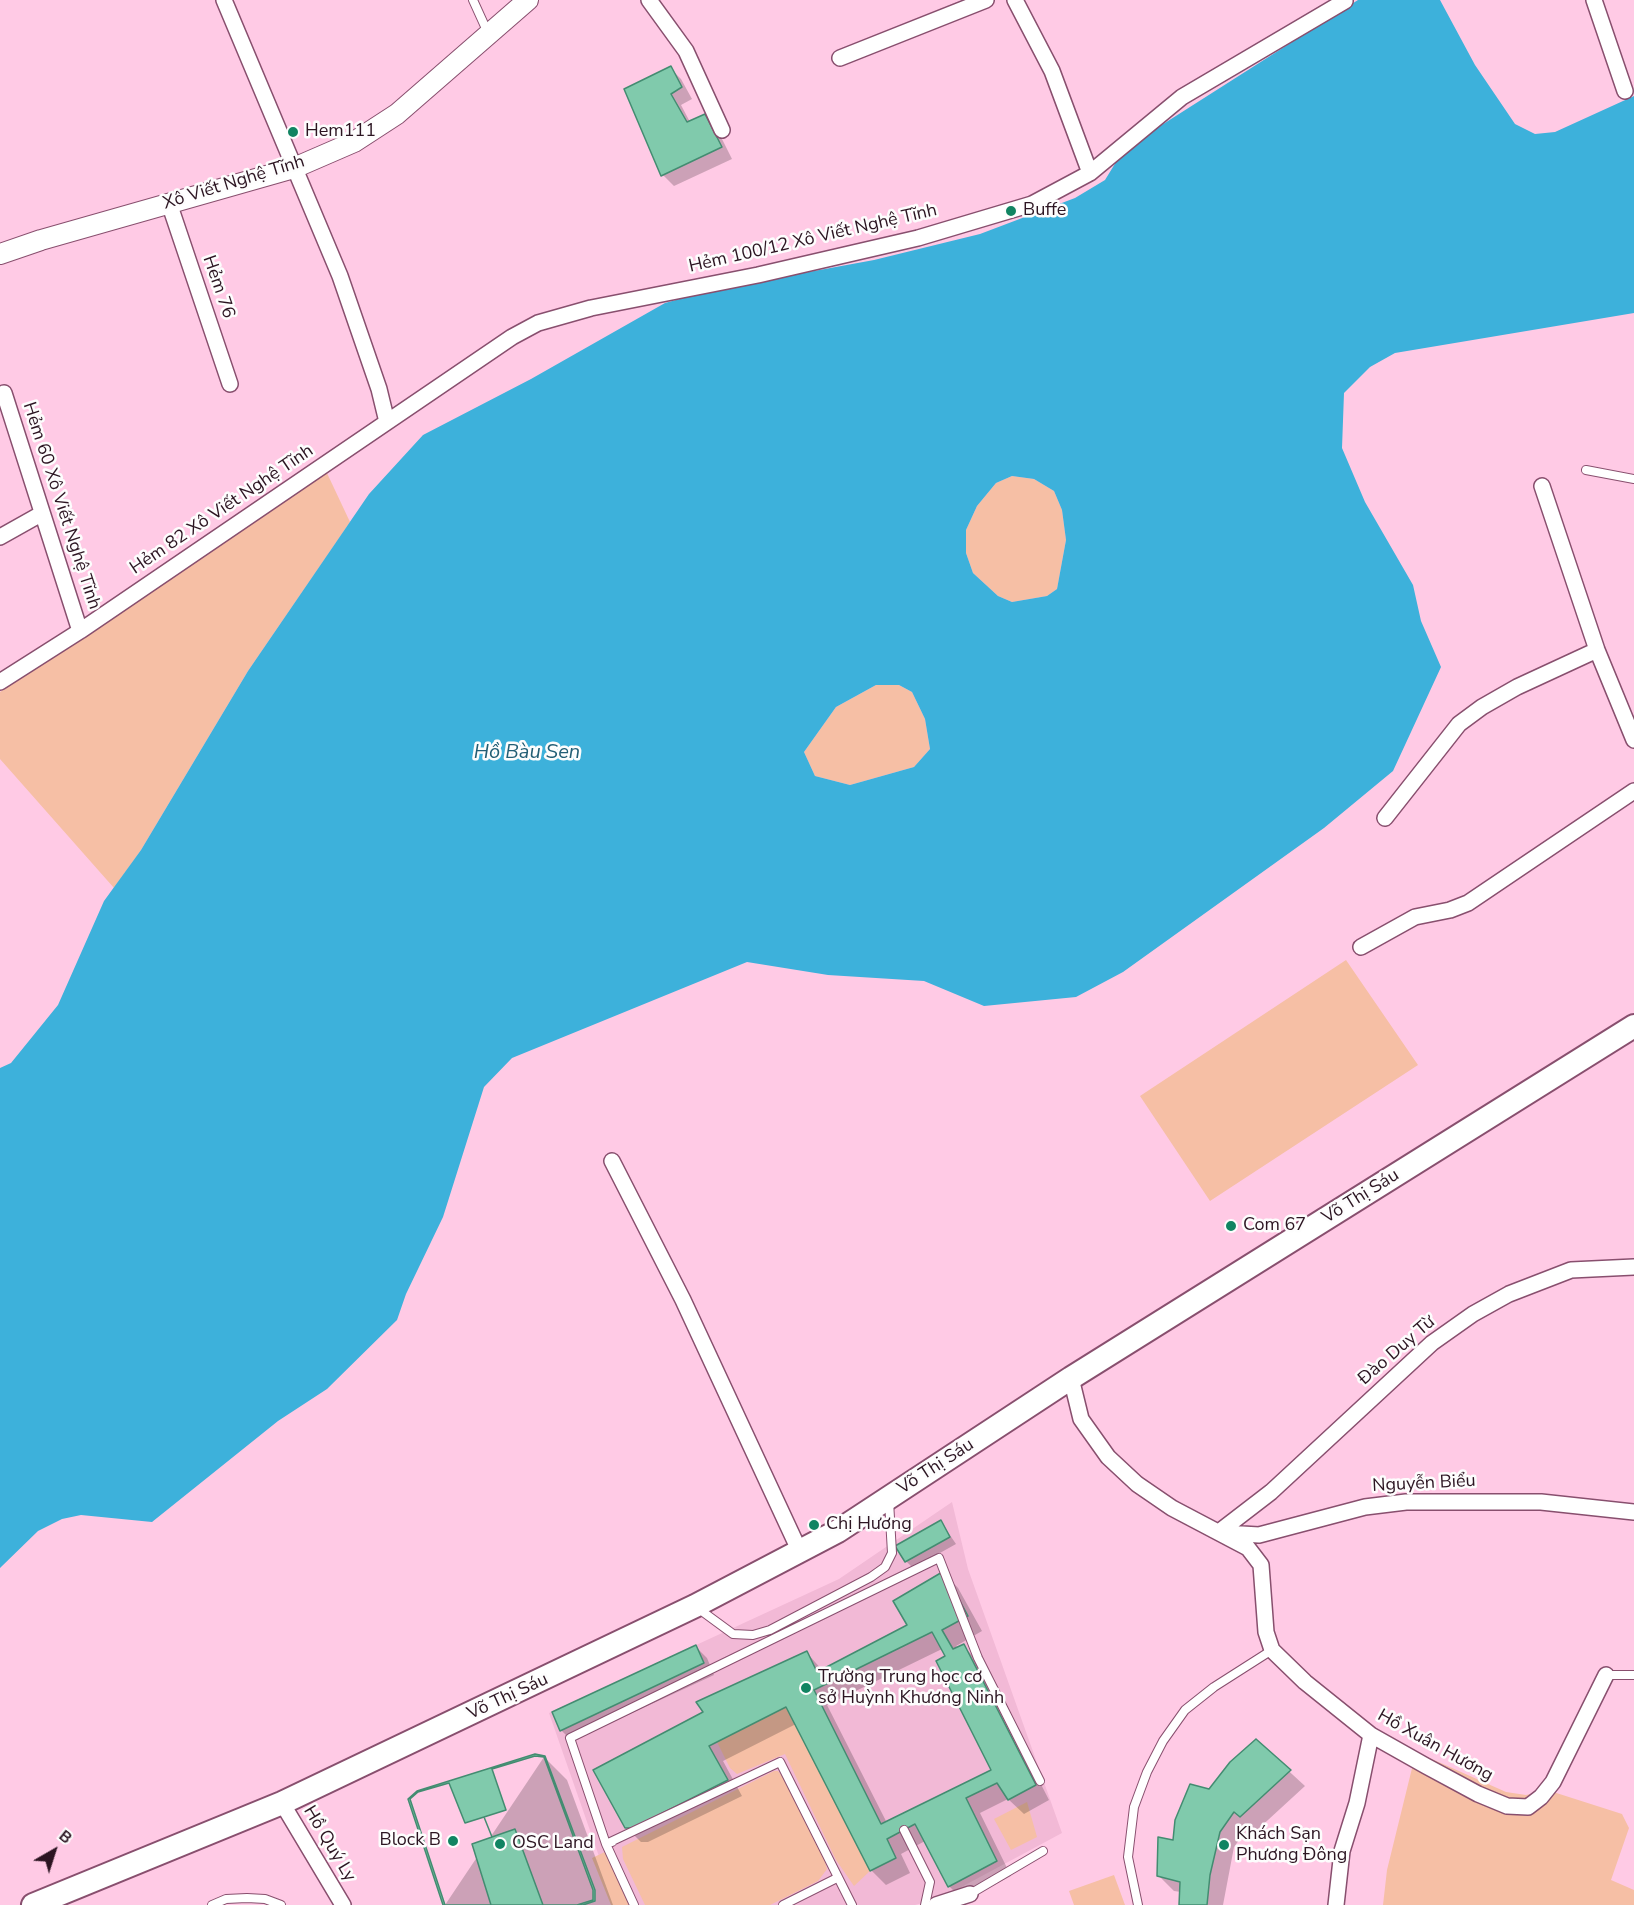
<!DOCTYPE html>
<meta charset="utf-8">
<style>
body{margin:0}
#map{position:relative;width:1634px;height:1905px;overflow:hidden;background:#ffcae5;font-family:"Nunito Sans",sans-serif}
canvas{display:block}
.north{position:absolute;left:24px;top:1821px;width:60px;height:60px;-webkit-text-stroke:4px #fdfdfd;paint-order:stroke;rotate:39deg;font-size:16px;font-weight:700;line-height:24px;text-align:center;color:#2c1522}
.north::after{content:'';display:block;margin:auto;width:21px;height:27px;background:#2c1522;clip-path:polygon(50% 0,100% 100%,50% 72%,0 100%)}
</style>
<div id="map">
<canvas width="1634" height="1905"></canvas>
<div class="north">B</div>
</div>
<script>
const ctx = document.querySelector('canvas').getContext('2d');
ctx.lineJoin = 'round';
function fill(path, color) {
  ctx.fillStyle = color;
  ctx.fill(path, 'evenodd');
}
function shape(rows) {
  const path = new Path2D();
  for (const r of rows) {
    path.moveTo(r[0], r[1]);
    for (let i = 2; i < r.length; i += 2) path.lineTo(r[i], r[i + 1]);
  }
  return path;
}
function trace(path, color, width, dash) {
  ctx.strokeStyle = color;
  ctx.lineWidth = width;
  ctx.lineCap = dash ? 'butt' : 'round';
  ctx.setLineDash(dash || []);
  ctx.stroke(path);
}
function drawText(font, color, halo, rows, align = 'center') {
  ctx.font = font + ' "Nunito Sans",sans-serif';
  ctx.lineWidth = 5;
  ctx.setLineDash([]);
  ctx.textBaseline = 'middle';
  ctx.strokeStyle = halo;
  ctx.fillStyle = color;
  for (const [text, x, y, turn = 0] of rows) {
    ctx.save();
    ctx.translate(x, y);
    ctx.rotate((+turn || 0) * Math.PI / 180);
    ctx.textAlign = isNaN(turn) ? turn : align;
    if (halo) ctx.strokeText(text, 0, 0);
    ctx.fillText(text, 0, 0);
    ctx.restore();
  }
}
fill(shape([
 [952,1502,968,1569,1062,1833,941,1898,915,1905,616,1905,549,1713,839,1579]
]), '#f2b9d6');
fill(shape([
 [326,471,350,522,248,671,141,850,114,888,0,759,0,692],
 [1012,476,1034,479,1054,491,1062,510,1066,540,1057,589,1047,596,1012,602,998,596,973,573,966,553,966,530,977,506,996,483],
 [876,685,899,685,912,692,925,719,930,749,914,767,850,785,815,776,804,752,836,707],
 [1346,960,1418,1065,1210,1201,1140,1096],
 [786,1707,870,1871,854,1886,836,1860,785,1754,737,1774,730,1768,717,1742],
 [1416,1752,1506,1792,1526,1795,1547,1790,1622,1814,1629,1828,1611,1880,1634,1890,1634,1905,1383,1905,1387,1870],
 [774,1771,778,1771,785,1780,825,1861,827,1869,818,1881,770,1905,645,1905,623,1859,622,1847],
 [1027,1802,1037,1837,1011,1850,994,1819],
 [607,1851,631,1905,611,1905,592,1858],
 [1114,1875,1125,1905,1074,1905,1069,1891]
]), '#f6bfa5');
fill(shape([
 [1358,0,1440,0,1475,65,1515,124,1535,134,1555,132,1634,96,1634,313,1395,353,1370,367,1344,393,1342,448,1365,502,1413,585,1421,621,1441,667,1393,771,1324,828,1123,972,1076,997,984,1006,924,981,828,975,747,962,512,1058,484,1087,443,1217,406,1294,397,1320,327,1389,278,1421,152,1522,81,1515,62,1519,38,1531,0,1568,0,1068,11,1063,58,1005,104,901,141,850,248,671,369,494,423,435,531,379,665,303,716,289,874,260,980,234,1075,198,1105,180,1124,149],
 [1012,476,1034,479,1054,491,1062,510,1066,540,1057,589,1047,596,1012,602,998,596,973,573,966,553,966,530,977,506,996,483],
 [876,685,899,685,912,692,925,719,930,749,914,767,850,785,815,776,804,752,836,707]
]), '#3db1db');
fill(shape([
 [670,68,681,79,692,99,681,105,690,122,705,115,716,127,732,159,674,186,663,175],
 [941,1522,956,1544,913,1568,906,1561],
 [944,1573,958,1588,982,1631,956,1646,958,1648,963,1646,978,1661,1049,1800,1024,1814,1008,1799,980,1813,1011,1876,964,1901,949,1886,925,1841,901,1854,910,1873,886,1885,871,1870,796,1724,723,1761,742,1796,648,1842,641,1842,626,1827,705,1713,807,1653,823,1671,909,1625],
 [942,1649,993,1770,887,1823,827,1705],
 [696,1647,707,1658,714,1675,572,1741,561,1730],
 [1256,1741,1305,1786,1256,1831,1250,1825,1234,1847,1223,1905,1180,1905,1181,1892,1174,1891,1159,1876,1174,1842,1210,1790],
 [544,1757,567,1780,613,1905,445,1905]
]), '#0003');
const building = shape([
 [671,66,682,87,671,94,687,122,705,114,722,147,661,176,624,89,671,66],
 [941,1520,950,1537,905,1562,895,1546,941,1520],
 [944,1571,968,1616,942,1630,953,1649,964,1644,1036,1785,1008,1800,997,1783,966,1798,997,1861,948,1887,915,1824,887,1839,896,1858,870,1871,786,1707,709,1746,728,1780,633,1828,625,1828,593,1770,703,1712,696,1702,807,1651,817,1672,907,1625,893,1601,944,1571],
 [932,1632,945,1656,936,1661,991,1770,881,1824,814,1690,932,1632],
 [696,1645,704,1663,560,1731,552,1712,696,1645],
 [1256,1739,1291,1770,1240,1817,1234,1812,1220,1832,1210,1875,1207,1905,1179,1905,1180,1882,1157,1876,1158,1837,1173,1840,1175,1820,1190,1784,1209,1789,1230,1762,1256,1739],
 [535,1754,545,1756,595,1890,595,1901,583,1905,443,1905,408,1799,417,1791,535,1754],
 [535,1756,544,1757,593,1890,593,1900,577,1905,543,1905,515,1829,492,1837,484,1817,506,1810,492,1769,535,1756],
 [449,1783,465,1823,484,1817,492,1837,472,1844,491,1905,445,1905,410,1799,418,1792,449,1783]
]);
fill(building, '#80caac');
trace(building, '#438c71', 1.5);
const service = shape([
 [473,0,488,33],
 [1586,470,1634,479],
 [699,1609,733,1634,753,1635,770,1630,871,1577,885,1567,892,1553,889,1501],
 [1606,1675,1634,1675],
 [904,1830,930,1882,925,1905],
 [612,1842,606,1844,780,1762,852,1905],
 [970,1894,1043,1851],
 [212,1905,226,1899,247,1898,265,1899,281,1905],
 [634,1905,606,1844,570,1738,939,1558,978,1658,1040,1781],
 [783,1905,837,1878],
 [1138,1905,1128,1857,1134,1807,1147,1772,1163,1741,1185,1710,1214,1687,1272,1650]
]);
const minor = shape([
 [224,0,340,276,379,389,387,422],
 [649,0,686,51,722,130],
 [1015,0,1052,71,1090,173],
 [1594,0,1625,91],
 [840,58,986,0],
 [169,203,230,384],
 [4,393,80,631],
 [1542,486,1597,650,1634,740],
 [0,537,41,514],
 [0,682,80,631,512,337,538,323,591,308,758,275,918,238,1032,204,1090,173,1182,97,1345,1],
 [1385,818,1459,724,1482,707,1517,687,1597,650],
 [1361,947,1415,917,1450,910,1468,903,1634,791],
 [612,1161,683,1300,800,1552],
 [1071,1378,1081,1419,1108,1457,1137,1484,1172,1508,1248,1548,1261,1565,1266,1632,1272,1650,1305,1682,1371,1735,1426,1766,1478,1794,1507,1806,1528,1807,1541,1797,1553,1782,1606,1675],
 [1219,1532,1271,1492,1432,1343,1473,1314,1509,1294,1571,1270,1634,1267],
 [1225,1533,1259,1535,1365,1507,1406,1502,1541,1502,1634,1512],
 [282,1803,343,1905],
 [936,1905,970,1894],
 [1336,1905,1342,1851,1357,1803,1371,1735]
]);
const tertiary = shape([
 [0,254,41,240,294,168,354,142,397,114,528,0]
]);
const secondary = shape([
 [33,1905,282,1803,695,1606,838,1531,1071,1378,1634,1026]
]);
trace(service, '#884f6e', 10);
trace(minor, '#884f6e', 18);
trace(tertiary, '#884f6e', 22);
trace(secondary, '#884f6e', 26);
trace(service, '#fff', 8);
trace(minor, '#fff', 15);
trace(tertiary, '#fff', 20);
trace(secondary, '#fff', 22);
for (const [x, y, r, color] of [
 [293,132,6,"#118462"],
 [1011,211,6,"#118462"],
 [1231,1226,6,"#118462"],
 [814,1525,6,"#118462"],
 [806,1688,6,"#118462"],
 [453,1841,6,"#118462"],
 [500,1844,6,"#118462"],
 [1224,1845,6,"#118462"]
]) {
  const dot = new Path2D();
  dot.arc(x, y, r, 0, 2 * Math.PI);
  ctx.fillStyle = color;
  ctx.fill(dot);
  trace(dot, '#fdfdfd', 2);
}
drawText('18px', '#2c1522', '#fdfdfd', [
 ["Hem111",305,132],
 ["Buffe",1023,211],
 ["Com 67",1243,1226],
 ["Chị Hương",826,1525],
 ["Trường Trung học cơ",818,1678],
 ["sở Huỳnh Khương Ninh",818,1699],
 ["Khách Sạn",1236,1835],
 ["Phương Đông",1236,1856],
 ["Block B",441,1841,"right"],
 ["OSC Land",512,1844]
], 'left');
drawText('18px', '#2c1522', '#fdfdfd', [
 ["Xô Viết Nghệ Tĩnh",234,183,-17],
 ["Hẻm 100/12 Xô Viết Nghệ Tĩnh",813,239,-13],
 ["Hẻm 76",218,287,71],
 ["Hẻm 60 Xô Viết Nghệ Tĩnh",61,506,72],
 ["Hẻm 82 Xô Viết Nghệ Tĩnh",222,510,-34],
 ["Võ Thị Sáu",1361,1197,-32],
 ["Đào Duy Từ",1397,1351,-41],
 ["Võ Thị Sáu",936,1467,-33],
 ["Nguyễn Biểu",1424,1484,-3],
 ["Võ Thị Sáu",508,1697,-25],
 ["Hồ Xuân Hương",1435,1746,29],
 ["Hồ Quý Ly",329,1844,59]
]);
drawText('italic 20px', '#225e75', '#fdfdfd', [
 ["Hồ Bàu Sen",527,753]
]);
</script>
